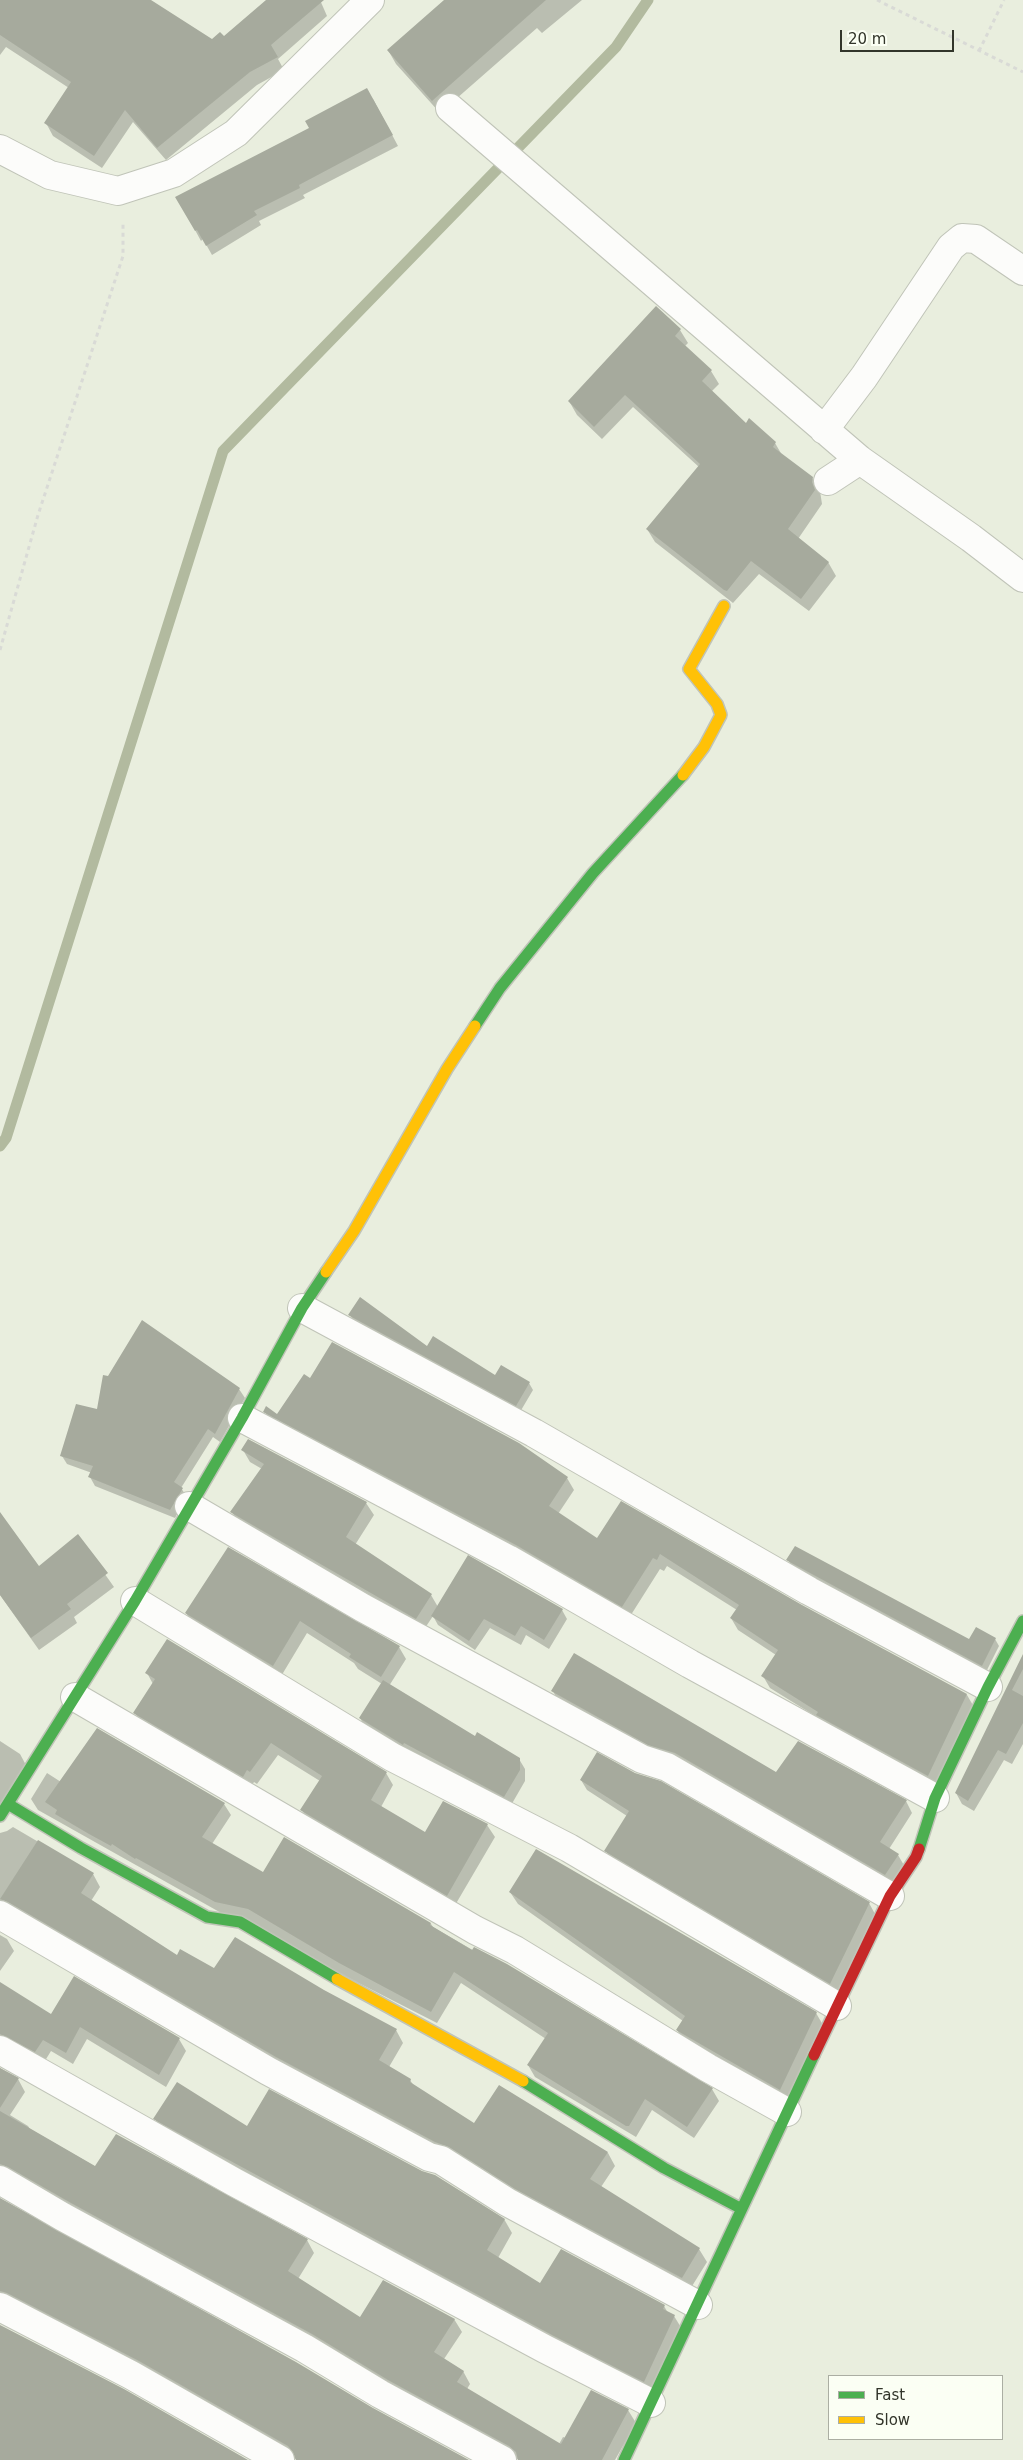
<!DOCTYPE html>
<style>
body{margin:0}
#map{position:relative;width:1023px;height:2460px;overflow:hidden;background:#e9eede;font-family:"DejaVu Sans",sans-serif}
canvas{display:block}
.legend{position:absolute;left:828px;top:2375px;width:175px;height:65px;box-sizing:border-box;background:#fbfff4;border:1px solid #abaea3;margin:0;padding:6px 9px;list-style:none;font-size:15px;color:#32352a}
.legend li{display:flex;align-items:center;gap:10px;height:25px}
.legend b{width:25px;border:1px solid #abaea3}
.scale{position:absolute;left:840px;top:30px;width:114px;height:22px;box-sizing:border-box;border:2px solid #32352a;border-top:0;padding-left:6px;font-size:15px;line-height:18px;white-space:nowrap;color:#32352a;-webkit-text-stroke:4px #fbfff4;paint-order:stroke}
</style>
<div id="map">
<canvas width="1023" height="2460"></canvas>
<ul class="legend">
<li><b style="height:6px;background:#4caf50"></b>Fast</li>
<li><b style="height:6px;background:#ffc107"></b>Slow</li>
</ul>
<div class="scale">20 m</div>
</div>
<script>
const ctx = document.querySelector('canvas').getContext('2d');
ctx.lineJoin = 'round';
function fill(path, color) {
  ctx.fillStyle = color;
  ctx.fill(path, 'evenodd');
}
function shape(rows) {
  const path = new Path2D();
  for (const r of rows) {
    path.moveTo(r[0], r[1]);
    for (let i = 2; i < r.length; i += 2) path.lineTo(r[i], r[i + 1]);
  }
  return path;
}
function trace(path, color, width, dash) {
  ctx.strokeStyle = color;
  ctx.lineWidth = width;
  ctx.lineCap = dash ? 'butt' : 'round';
  ctx.setLineDash(dash || []);
  ctx.stroke(path);
}
fill(shape([
 [0,0,149,0,212,41,224,38,268,0,320,0,327,16,278,59,284,70,257,85,166,160,133,122,102,168,53,136,46,123,69,88,6,47,0,55],
 [446,0,582,0,542,33,537,28,440,113,396,64,388,50],
 [373,99,398,146,303,195,305,198,259,221,261,225,212,255,203,239,201,241,177,197],
 [680,330,688,343,685,346,711,371,719,384,711,392,746,424,750,420,775,443,782,455,812,478,820,491,822,504,798,539,828,562,836,576,809,611,759,574,733,603,655,542,647,529,699,467,633,407,602,439,577,415,569,401],
 [350,1315,496,1377,529,1383,533,1390,520,1412,354,1322],
 [142,1322,239,1389,245,1398,220,1442,213,1437,181,1488,187,1497,175,1518,95,1486,90,1477,92,1473,67,1464,62,1456,98,1411,108,1377],
 [311,1379,567,1478,574,1490,558,1514,597,1540,621,1503,801,1606,967,1695,974,1707,935,1788,824,1727,820,1719,770,1688,763,1676,776,1655,738,1630,731,1618,737,1610,667,1566,664,1571,660,1569,629,1618,272,1424,265,1412,278,1415],
 [248,1440,366,1503,374,1515,355,1545,431,1595,438,1607,562,1610,567,1619,549,1649,526,1635,521,1645,490,1628,475,1650,438,1625,433,1616,423,1631,239,1524,232,1512,262,1469,250,1462,243,1450],
 [78,1536,114,1587,74,1617,77,1623,39,1650,0,1595,0,1548,39,1567],
 [228,1549,399,1647,406,1659,389,1686,475,1737,519,1759,525,1769,525,1781,510,1807,366,1729,360,1718,382,1684,358,1669,354,1663,307,1633,280,1678,193,1625,186,1613],
 [788,1560,969,1641,995,1639,999,1646,986,1672,792,1567],
 [1023,1657,1023,1744,1012,1764,1004,1760,974,1811,962,1804,956,1793],
 [147,1673,386,1773,393,1785,381,1807,425,1834,444,1803,487,1825,495,1837,454,1907,309,1823,302,1810,320,1781,278,1755,257,1784,254,1782,250,1788,142,1725,135,1713,153,1684],
 [553,1691,776,1774,906,1801,912,1813,889,1849,898,1855,905,1867,892,1886,559,1703],
 [0,1741,20,1754,27,1767,0,1811],
 [47,1773,61,1782,224,1804,231,1815,212,1844,263,1874,431,1924,433,1927,712,2089,719,2101,694,2138,652,2110,636,2137,535,2077,528,2065,546,2039,461,1983,437,2023,223,1914,38,1810,31,1799],
 [581,1780,869,1903,875,1914,836,1994,612,1861,606,1851,627,1816,587,1790],
 [13,1827,93,1874,100,1887,91,1901,177,1957,215,1970,324,1992,396,2030,403,2043,389,2067,410,2080,414,2086,474,2124,608,2153,615,2166,601,2187,699,2249,707,2262,689,2291,0,1906,0,1833,7,1831],
 [510,1892,816,2013,823,2025,787,2102,684,2042,677,2030,683,2021,518,1904],
 [0,1935,7,1939,14,1951,0,1971],
 [0,1983,51,2016,179,2039,186,2051,166,2087,87,2039,73,2064,51,2051,43,2064,0,2049],
 [0,2068,18,2079,25,2092,10,2115,28,2126,30,2129,96,2167,307,2240,314,2253,298,2279,360,2319,454,2319,462,2332,444,2359,463,2371,470,2384,467,2389,559,2444,563,2437,566,2438,628,2410,636,2423,615,2460,519,2460,0,2179],
 [155,2119,248,2128,504,2219,512,2233,498,2258,540,2285,664,2306,668,2313,674,2316,682,2329,651,2394,163,2132],
 [0,2200,372,2409,467,2460,297,2460,147,2374,0,2306]
]), '#0003');
trace(shape([
 [0,1146,6,1138,223,451,616,47,648,0]
]), '#b2ba9f', 11);
fill(shape([
 [0,0,151,0,212,39,220,32,224,36,266,0,324,0,271,45,278,57,250,72,157,148,125,110,94,156,44,123,71,82,0,35],
 [444,0,546,0,432,101,387,50],
 [367,88,393,135,299,185,300,188,254,211,257,215,206,246,197,230,195,231,175,197,309,128,305,121],
 [656,306,681,329,675,336,712,370,702,381,746,423,749,418,776,442,773,447,813,477,812,482,815,490,788,529,829,562,801,599,751,561,727,591,724,590,646,529,700,464,625,395,594,427,568,401],
 [360,1297,427,1346,433,1336,495,1375,501,1365,530,1382,516,1406,348,1315],
 [142,1320,240,1388,215,1434,208,1429,174,1482,183,1488,170,1510,88,1477,93,1466,60,1456,76,1404,97,1409,103,1375,108,1376],
 [332,1342,519,1443,568,1477,549,1506,597,1538,621,1501,802,1605,967,1694,928,1776,816,1715,818,1712,761,1676,778,1650,730,1618,739,1605,660,1554,657,1560,653,1558,622,1607,516,1545,263,1412,266,1406,277,1414,304,1374,310,1378],
 [248,1439,367,1502,346,1537,432,1594,416,1619,230,1512,264,1464,241,1450],
 [0,1512,39,1566,78,1534,108,1573,67,1604,71,1609,31,1638,0,1595],
 [795,1546,969,1639,976,1627,996,1638,982,1666,786,1560],
 [228,1547,400,1646,381,1677,349,1657,351,1654,300,1621,273,1666,185,1613],
 [468,1555,563,1609,544,1640,521,1626,515,1636,484,1619,469,1641,431,1616],
 [167,1639,387,1772,371,1800,425,1832,443,1801,488,1824,447,1896,300,1810,322,1776,271,1743,250,1772,247,1770,243,1777,133,1713,155,1679,145,1673],
 [574,1653,776,1772,798,1741,907,1800,880,1842,899,1854,885,1875,675,1753,648,1745,551,1691],
 [1023,1654,1023,1669,1012,1690,1023,1696,1023,1723,1006,1754,998,1750,968,1801,955,1793],
 [383,1680,475,1736,477,1732,520,1758,520,1770,504,1797,404,1743,403,1745,400,1743,359,1718],
 [97,1728,225,1803,202,1837,263,1872,284,1837,431,1923,430,1925,472,1950,474,1947,507,1964,713,2088,687,2127,645,2099,629,2126,626,2126,527,2065,548,2033,454,1972,431,2012,339,1963,248,1909,215,1902,136,1858,135,1859,112,1844,111,1846,89,1834,55,1814,57,1810,45,1802],
 [597,1752,635,1773,661,1781,870,1902,830,1984,604,1851,629,1811,580,1780],
 [38,1840,94,1873,81,1893,177,1955,180,1949,214,1968,235,1937,324,1990,397,2029,379,2060,411,2079,410,2082,474,2123,499,2085,608,2152,590,2179,700,2248,682,2278,515,2189,449,2147,435,2142,276,2057,8,1902,0,1899],
 [536,1849,817,2012,780,2090,676,2030,685,2016,509,1892],
 [74,1976,180,2038,159,2075,80,2027,66,2053,43,2040,35,2052,0,2034,0,1982,51,2014],
 [0,2068,19,2078,0,2108],
 [177,2082,247,2126,269,2089,422,2171,435,2175,505,2219,487,2250,540,2283,561,2249,665,2305,663,2309,675,2315,644,2382,552,2335,153,2119],
 [0,2111,95,2166,116,2134,308,2239,288,2271,360,2317,383,2280,455,2319,434,2352,464,2371,457,2382,561,2444,591,2390,629,2409,602,2460,518,2460,516,2452,509,2446,388,2380,312,2334,71,2203,8,2167,0,2164],
 [0,2198,296,2362,373,2408,469,2460,296,2460,293,2452,288,2446,139,2361,7,2293,0,2291],
 [0,2325,124,2389,248,2460,0,2460]
]), '#a6aa9d');
const street = shape([
 [450,108,860,460,971,538,1023,578],
 [0,149,50,175,118,191,174,173,236,133,370,0],
 [824,430,864,377,951,247,962,238,976,239,1023,271],
 [828,481,860,460],
 [302,1308,534,1433,809,1591,988,1687],
 [242,1418,508,1559,690,1664,935,1798],
 [189,1506,363,1608,642,1759,667,1767,890,1896],
 [135,1601,392,1757,569,1848,837,2006],
 [75,1697,475,1930,515,1950,708,2068,787,2112],
 [0,1915,268,2071,429,2157,441,2160,507,2202,698,2305],
 [0,2050,234,2182,545,2349,651,2403],
 [0,2180,63,2217,304,2348,380,2394,502,2460],
 [0,2307,131,2375,280,2460]
]);
const fast = shape([
 [475,1026,500,988,593,873,683,775],
 [8,1804,81,1848,207,1917,240,1922,337,1979],
 [0,1816,135,1601,242,1418,302,1308,326,1272],
 [919,1849,935,1798,988,1687,1023,1621],
 [523,2081,664,2168,740,2208],
 [624,2460,814,2055]
]);
const slow = shape([
 [683,775,704,747,721,715,717,704,689,669,724,606],
 [326,1272,354,1231,447,1069,475,1026],
 [337,1979,523,2081]
]);
const jam = shape([
 [814,2055,890,1896,916,1857,919,1849]
]);
trace(street, '#c0c4b8', 30);
trace(fast, '#c0c4b8', 14);
trace(slow, '#c0c4b8', 14);
trace(jam, '#c0c4b8', 14);
trace(shape([
 [877,0,1023,72],
 [979,51,1004,0],
 [0,650,38,515,123,256,123,224]
]), '#d9dad6', 3, [4, 4]);
trace(street, '#fcfcfa', 28);
trace(fast, '#4caf50', 11);
trace(slow, '#ffc107', 11);
trace(jam, '#c62828', 11);
</script>
